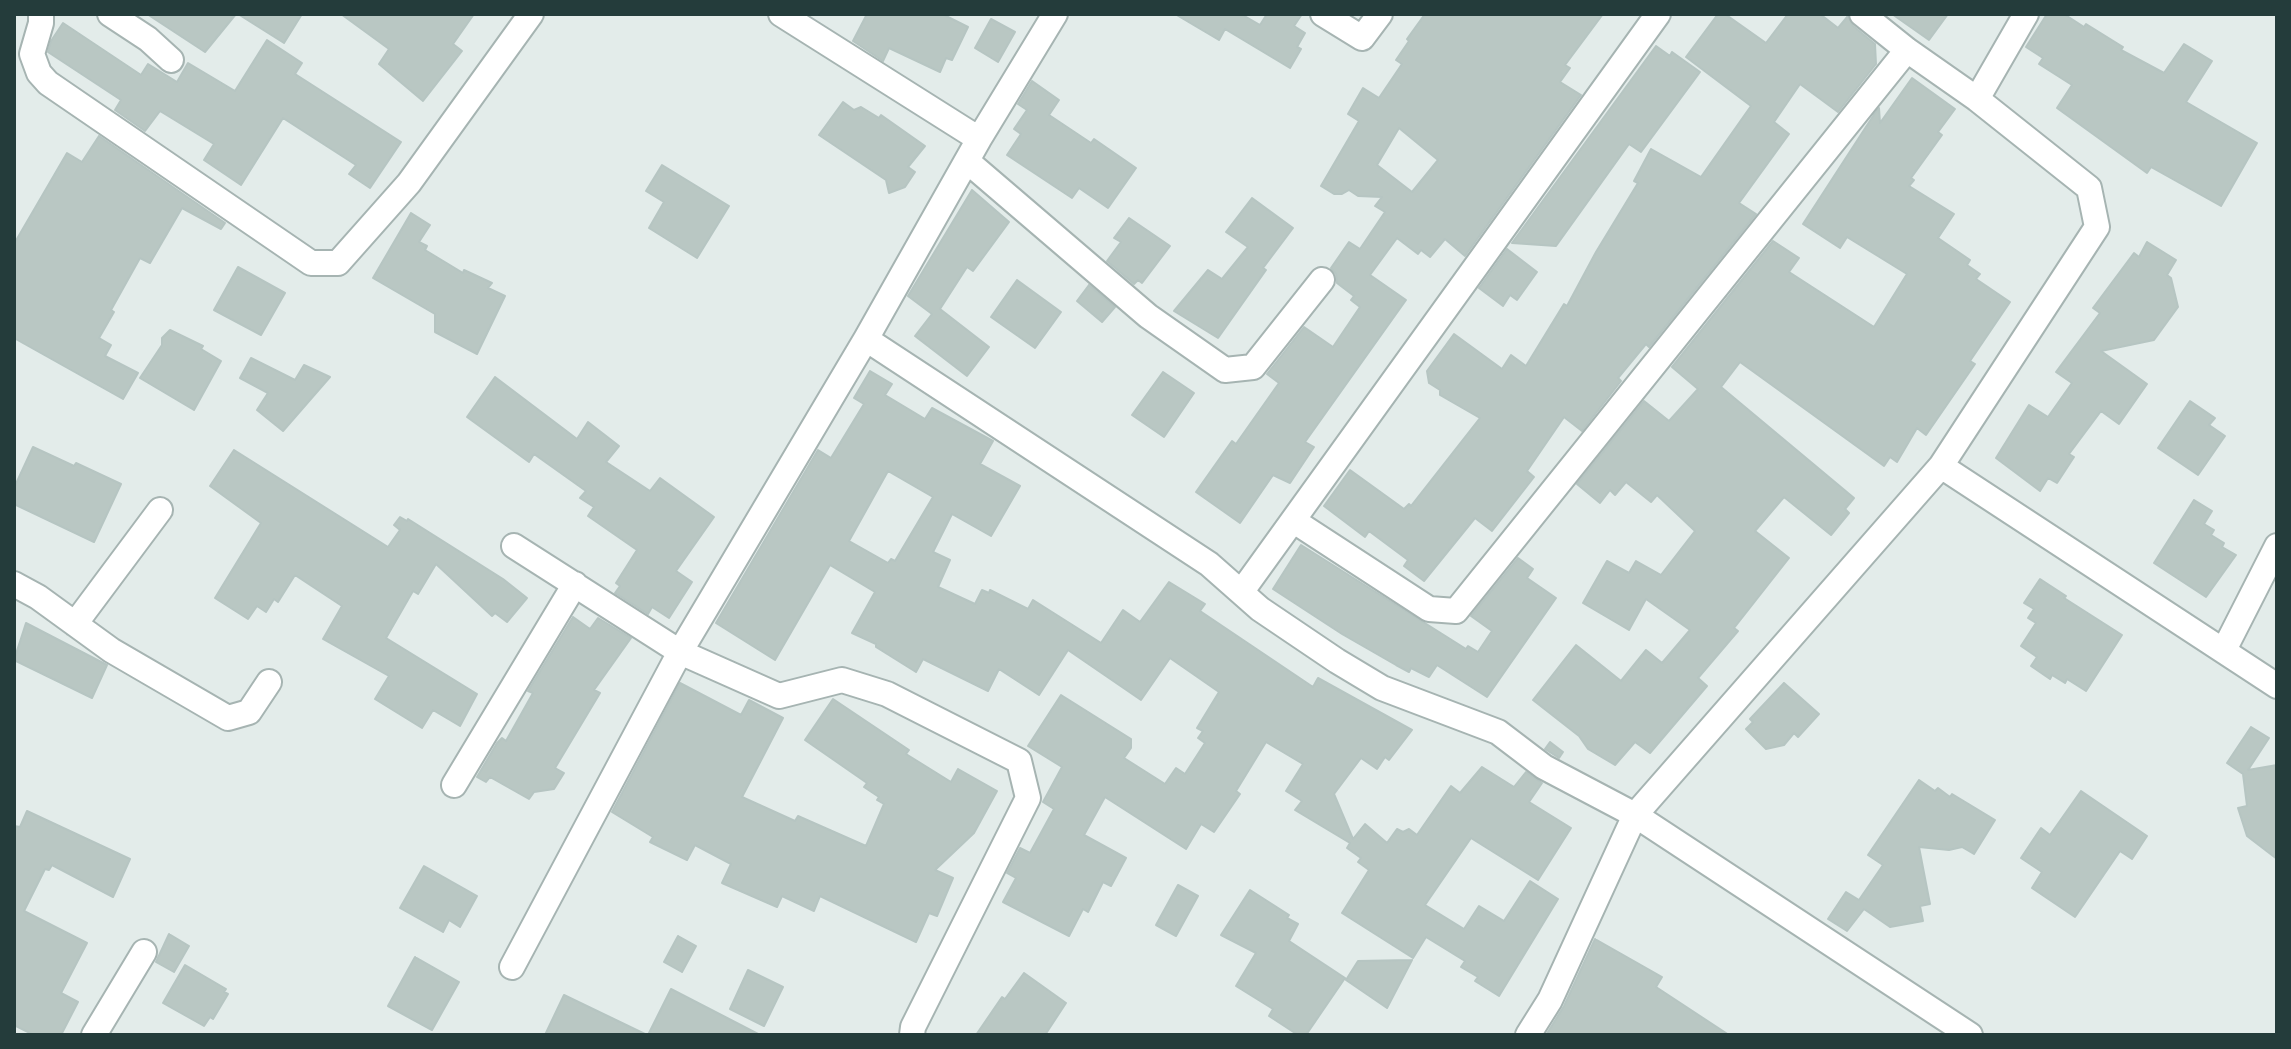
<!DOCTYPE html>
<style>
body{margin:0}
#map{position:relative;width:2291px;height:1049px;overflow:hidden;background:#e3ecea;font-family:"Public Sans",sans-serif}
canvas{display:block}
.frame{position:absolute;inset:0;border:16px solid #243c3b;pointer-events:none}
</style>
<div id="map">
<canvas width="2291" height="1049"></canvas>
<div class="frame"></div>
</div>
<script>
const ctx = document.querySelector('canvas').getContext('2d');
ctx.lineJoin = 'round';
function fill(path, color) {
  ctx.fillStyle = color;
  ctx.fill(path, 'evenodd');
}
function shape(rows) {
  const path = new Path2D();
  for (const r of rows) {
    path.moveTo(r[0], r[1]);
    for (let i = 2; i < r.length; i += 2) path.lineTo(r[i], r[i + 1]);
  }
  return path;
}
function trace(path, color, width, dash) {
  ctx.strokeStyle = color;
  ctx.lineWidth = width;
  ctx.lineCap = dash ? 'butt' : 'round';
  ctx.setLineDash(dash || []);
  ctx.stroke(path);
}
const building = shape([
 [147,14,236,14,205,52,147,14],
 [238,14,302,14,284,43,238,14],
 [341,14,474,14,453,44,462,51,423,101,379,64,389,49,341,14],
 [867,14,942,14,968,27,952,60,946,58,940,72,889,48,883,61,853,41,867,14],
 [1175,14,1241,14,1260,25,1267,14,1302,14,1294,26,1305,33,1297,47,1301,49,1290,68,1225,29,1219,40,1175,14],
 [1425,14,1603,14,1565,65,1570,68,1560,82,1581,95,1465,256,1445,239,1430,257,1421,250,1418,254,1397,238,1370,275,1406,300,1305,442,1314,447,1290,483,1273,475,1240,523,1196,492,1232,441,1236,444,1279,383,1267,374,1304,327,1333,347,1360,307,1351,300,1354,296,1337,283,1336,274,1331,268,1349,242,1360,249,1385,212,1375,206,1382,197,1358,196,1349,190,1342,194,1334,194,1321,186,1359,121,1348,114,1363,88,1379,98,1402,64,1396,60,1409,41,1407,39,1425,14],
 [1399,128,1438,160,1412,192,1377,165,1399,128],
 [1718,14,1725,14,1766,43,1788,14,1820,14,1838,28,1848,16,1853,26,1875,44,1876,64,1838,112,1800,84,1774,122,1789,134,1739,203,1756,214,1649,347,1646,344,1618,378,1621,381,1582,431,1564,417,1527,471,1534,477,1492,531,1475,518,1424,581,1404,566,1408,560,1369,531,1365,537,1324,506,1350,470,1404,509,1409,504,1411,506,1480,418,1440,395,1440,390,1429,383,1427,371,1454,334,1502,369,1511,355,1526,366,1564,304,1567,306,1596,252,1638,183,1634,181,1651,149,1701,177,1751,106,1686,57,1718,14],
 [1892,14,1948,14,1929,40,1892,14],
 [2047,14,2064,14,2084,27,2086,24,2123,47,2121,50,2164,73,2184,44,2212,61,2186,102,2257,143,2221,206,2151,167,2147,173,2057,108,2072,85,2039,64,2043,58,2026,47,2047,14],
 [991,19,1015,32,998,62,975,48,991,19],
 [63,23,141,75,148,64,177,82,188,63,235,91,267,40,302,63,295,74,401,142,370,188,349,174,356,165,283,118,241,185,204,160,214,144,160,111,145,131,115,110,121,100,48,52,51,41,63,23],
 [1656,46,1670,56,1672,52,1700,72,1641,152,1629,144,1556,246,1512,243,1656,46],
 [1912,78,1955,109,1938,132,1942,135,1911,178,1914,180,1909,186,1954,214,1938,238,1970,260,1967,265,1980,274,1976,279,2010,302,1970,361,1975,364,1926,435,1917,428,1897,462,1890,457,1884,466,1740,362,1721,387,1854,498,1845,509,1849,513,1831,535,1784,497,1755,531,1789,558,1734,628,1738,631,1698,678,1707,686,1650,753,1635,742,1615,765,1588,749,1579,736,1533,700,1576,645,1621,681,1646,650,1662,663,1690,630,1646,599,1629,630,1583,603,1607,561,1629,573,1636,561,1661,575,1695,531,1657,495,1651,502,1626,482,1615,495,1610,490,1600,503,1577,484,1644,401,1669,421,1698,389,1672,367,1773,241,1799,258,1789,272,1874,327,1907,274,1847,237,1840,248,1803,224,1875,113,1879,108,1880,123,1912,78],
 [1032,81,1059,100,1049,115,1091,143,1094,139,1136,168,1108,208,1079,188,1072,198,1007,155,1021,134,1014,129,1027,110,1018,104,1032,81],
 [843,102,854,110,861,107,879,118,881,115,925,146,908,167,915,172,905,187,889,193,886,180,819,135,843,102],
 [99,136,225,223,221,229,182,208,150,263,140,258,111,310,114,312,99,338,111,345,105,356,138,373,123,399,14,338,14,244,67,153,82,162,99,136],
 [662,165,729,206,697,258,649,228,664,202,646,191,662,165],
 [972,190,1009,222,973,271,967,267,940,309,989,347,967,376,915,336,932,314,908,296,972,190],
 [1252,198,1293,228,1263,268,1266,270,1218,338,1174,311,1208,270,1222,279,1248,247,1226,232,1252,198],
 [411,213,430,225,419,242,427,246,425,250,463,273,464,270,492,283,488,288,505,296,477,354,435,332,435,314,373,278,411,213],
 [1129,218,1170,246,1142,283,1138,280,1134,284,1107,261,1121,242,1114,238,1129,218],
 [2147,242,2176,260,2167,275,2171,278,2178,307,2154,340,2101,351,2147,384,2119,424,2101,411,2069,454,2074,457,2057,483,2048,478,2040,491,1996,458,2029,405,2048,417,2072,383,2056,372,2100,313,2093,308,2134,253,2139,257,2147,242],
 [1507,249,1537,272,1517,300,1510,295,1503,306,1479,288,1507,249],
 [238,267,285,293,261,335,214,310,238,267],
 [1017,280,1061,312,1035,348,991,317,1017,280],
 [1089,285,1115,307,1102,322,1077,301,1089,285],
 [170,330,203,346,201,349,221,361,194,410,140,378,162,345,162,338,170,330],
 [251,358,295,380,304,365,330,377,283,431,257,410,268,393,240,378,251,358],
 [870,371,892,384,885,395,925,419,932,408,993,441,980,464,1020,486,991,536,952,514,933,552,950,560,938,587,975,604,982,590,989,593,990,590,1028,609,1033,600,1101,643,1123,610,1140,622,1169,582,1205,604,1200,611,1313,687,1318,678,1412,730,1389,760,1385,757,1377,769,1361,758,1334,794,1353,839,1365,824,1387,843,1397,829,1403,832,1409,829,1417,835,1451,786,1460,793,1482,767,1514,787,1526,772,1542,783,1529,802,1571,828,1538,880,1471,838,1425,905,1464,929,1479,906,1504,921,1530,881,1558,899,1499,996,1475,981,1478,977,1461,967,1465,961,1426,937,1413,958,1342,913,1369,870,1358,862,1361,858,1347,848,1350,843,1295,810,1302,801,1286,791,1303,764,1266,742,1236,791,1240,794,1214,832,1201,824,1186,849,1105,797,1084,835,1126,858,1111,886,1103,882,1088,912,1083,909,1069,936,1003,902,1016,878,1007,873,1020,848,1030,853,1054,809,1043,802,1062,767,1028,746,1061,695,1131,739,1131,748,1124,758,1165,784,1176,768,1185,774,1205,743,1198,738,1203,731,1197,728,1219,692,1170,658,1141,700,1068,650,1039,695,999,669,988,691,923,659,916,672,876,647,876,644,852,633,875,592,830,565,775,660,716,623,818,450,831,458,864,404,854,398,870,371],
 [888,471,933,497,895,561,891,559,888,563,849,541,888,471],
 [1163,372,1194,393,1164,437,1132,415,1163,372],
 [495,377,577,439,588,422,619,446,606,462,650,491,660,478,714,517,676,571,692,582,669,618,652,607,648,614,615,593,620,586,616,583,637,550,588,516,594,507,580,498,586,491,534,454,529,462,467,417,495,377],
 [2190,401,2215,418,2209,425,2225,436,2198,475,2158,448,2190,401],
 [33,447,74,466,76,463,121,484,94,542,14,504,14,488,33,447],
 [234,450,388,547,400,530,394,525,400,517,407,521,408,519,503,579,527,598,507,622,495,613,492,616,436,564,418,594,413,591,386,638,477,694,460,726,433,710,422,728,375,699,389,676,323,639,342,606,295,575,278,602,274,599,266,612,257,606,248,619,215,598,261,523,210,486,234,450],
 [2194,500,2212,511,2204,524,2214,530,2211,535,2224,543,2222,547,2236,555,2206,597,2154,563,2194,500],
 [1301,545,1466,649,1468,646,1478,652,1492,631,1471,616,1518,558,1533,569,1527,578,1556,598,1487,697,1437,665,1429,677,1411,668,1409,672,1396,665,1342,634,1273,589,1301,545],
 [2040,579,2066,596,2064,598,2122,635,2086,691,2067,679,2065,683,2052,675,2050,679,2031,666,2037,657,2021,646,2036,623,2028,618,2034,609,2024,603,2040,579],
 [573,617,590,629,598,618,631,638,594,690,600,693,555,768,564,773,554,789,534,792,529,799,490,777,486,782,477,777,497,743,502,738,506,741,533,693,528,691,573,617],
 [26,623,107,665,92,698,14,660,26,623],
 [680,683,741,715,749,700,783,718,742,797,795,821,798,816,866,846,884,804,877,800,879,797,864,787,867,783,805,740,833,699,909,750,906,754,951,782,958,769,997,791,974,833,935,870,953,878,937,916,929,913,916,942,820,896,814,911,782,896,777,907,722,883,731,864,695,845,687,860,650,842,653,837,612,812,680,683],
 [1784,683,1819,714,1798,737,1794,733,1784,745,1766,749,1746,729,1753,722,1750,719,1784,683],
 [2251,727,2269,738,2248,770,2277,765,2277,859,2247,836,2238,808,2247,806,2243,774,2227,763,2251,727],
 [1550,742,1563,752,1559,758,1545,749,1550,742],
 [1919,780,1935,791,1938,788,1950,797,1952,794,1995,820,1974,854,1962,847,1949,850,1919,847,1930,904,1920,906,1923,921,1890,927,1864,909,1847,931,1828,919,1846,892,1859,900,1883,865,1868,855,1919,780],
 [2081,791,2147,836,2132,859,2120,851,2075,917,2032,888,2042,872,2021,858,2041,828,2050,835,2081,791],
 [27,811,130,859,113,897,52,865,49,870,45,869,24,911,87,943,61,993,78,1002,61,1035,34,1035,14,1025,14,826,20,827,27,811],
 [424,866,477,896,460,927,449,920,443,932,400,908,424,866],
 [1178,885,1198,896,1176,936,1156,925,1178,885],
 [1250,890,1289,915,1287,918,1298,924,1289,941,1345,978,1306,1035,1298,1035,1269,1016,1273,1009,1236,986,1256,953,1221,935,1250,890],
 [169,934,189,946,174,972,156,962,169,934],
 [678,936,696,946,682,972,664,962,678,936],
 [1595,939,1662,977,1656,987,1729,1035,1546,1035,1564,1006,1595,939],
 [415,957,459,982,432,1030,388,1006,415,957],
 [1412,960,1387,1008,1346,980,1358,961,1412,960],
 [185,965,226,989,224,992,228,994,213,1019,210,1017,204,1026,163,1003,185,965],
 [748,970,783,987,764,1026,730,1009,748,970],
 [1024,973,1066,1003,1045,1035,976,1035,1002,997,1005,999,1024,973],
 [671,989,760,1035,648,1035,671,989],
 [564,995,647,1035,545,1035,564,995]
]);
fill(building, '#b9c7c3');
trace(building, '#b6c5c2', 2);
const minor = shape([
 [41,14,41,23,32,54,39,73,48,83,311,263,338,263,409,183,531,14],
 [110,14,148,39,171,60],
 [781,14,979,139,866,339,1209,564,1260,609,1337,661,1382,688,1498,732,1544,767,1635,815,1941,466,2097,227,2089,188,1977,99,1907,50,1862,14],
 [1323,14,1362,38,1380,14],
 [1977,99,2026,14],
 [979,139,1055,14],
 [967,161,1148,316,1225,370,1253,367,1322,280],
 [1941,466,2277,686],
 [1294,521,1429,609,1456,611,1907,50],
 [514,546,680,652,779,696,842,680,887,694,1019,761,1028,798,913,1027,912,1035],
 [14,584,38,597,111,650,228,718,249,712,269,682],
 [1242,591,1658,14],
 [75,624,160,510],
 [2224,650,2277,546],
 [454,785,575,584],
 [512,967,680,652,866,339],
 [94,1035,144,952],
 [1528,1035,1550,1000,1635,815,1970,1035]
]);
trace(minor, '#a6b4b2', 28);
trace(minor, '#fff', 24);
</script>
